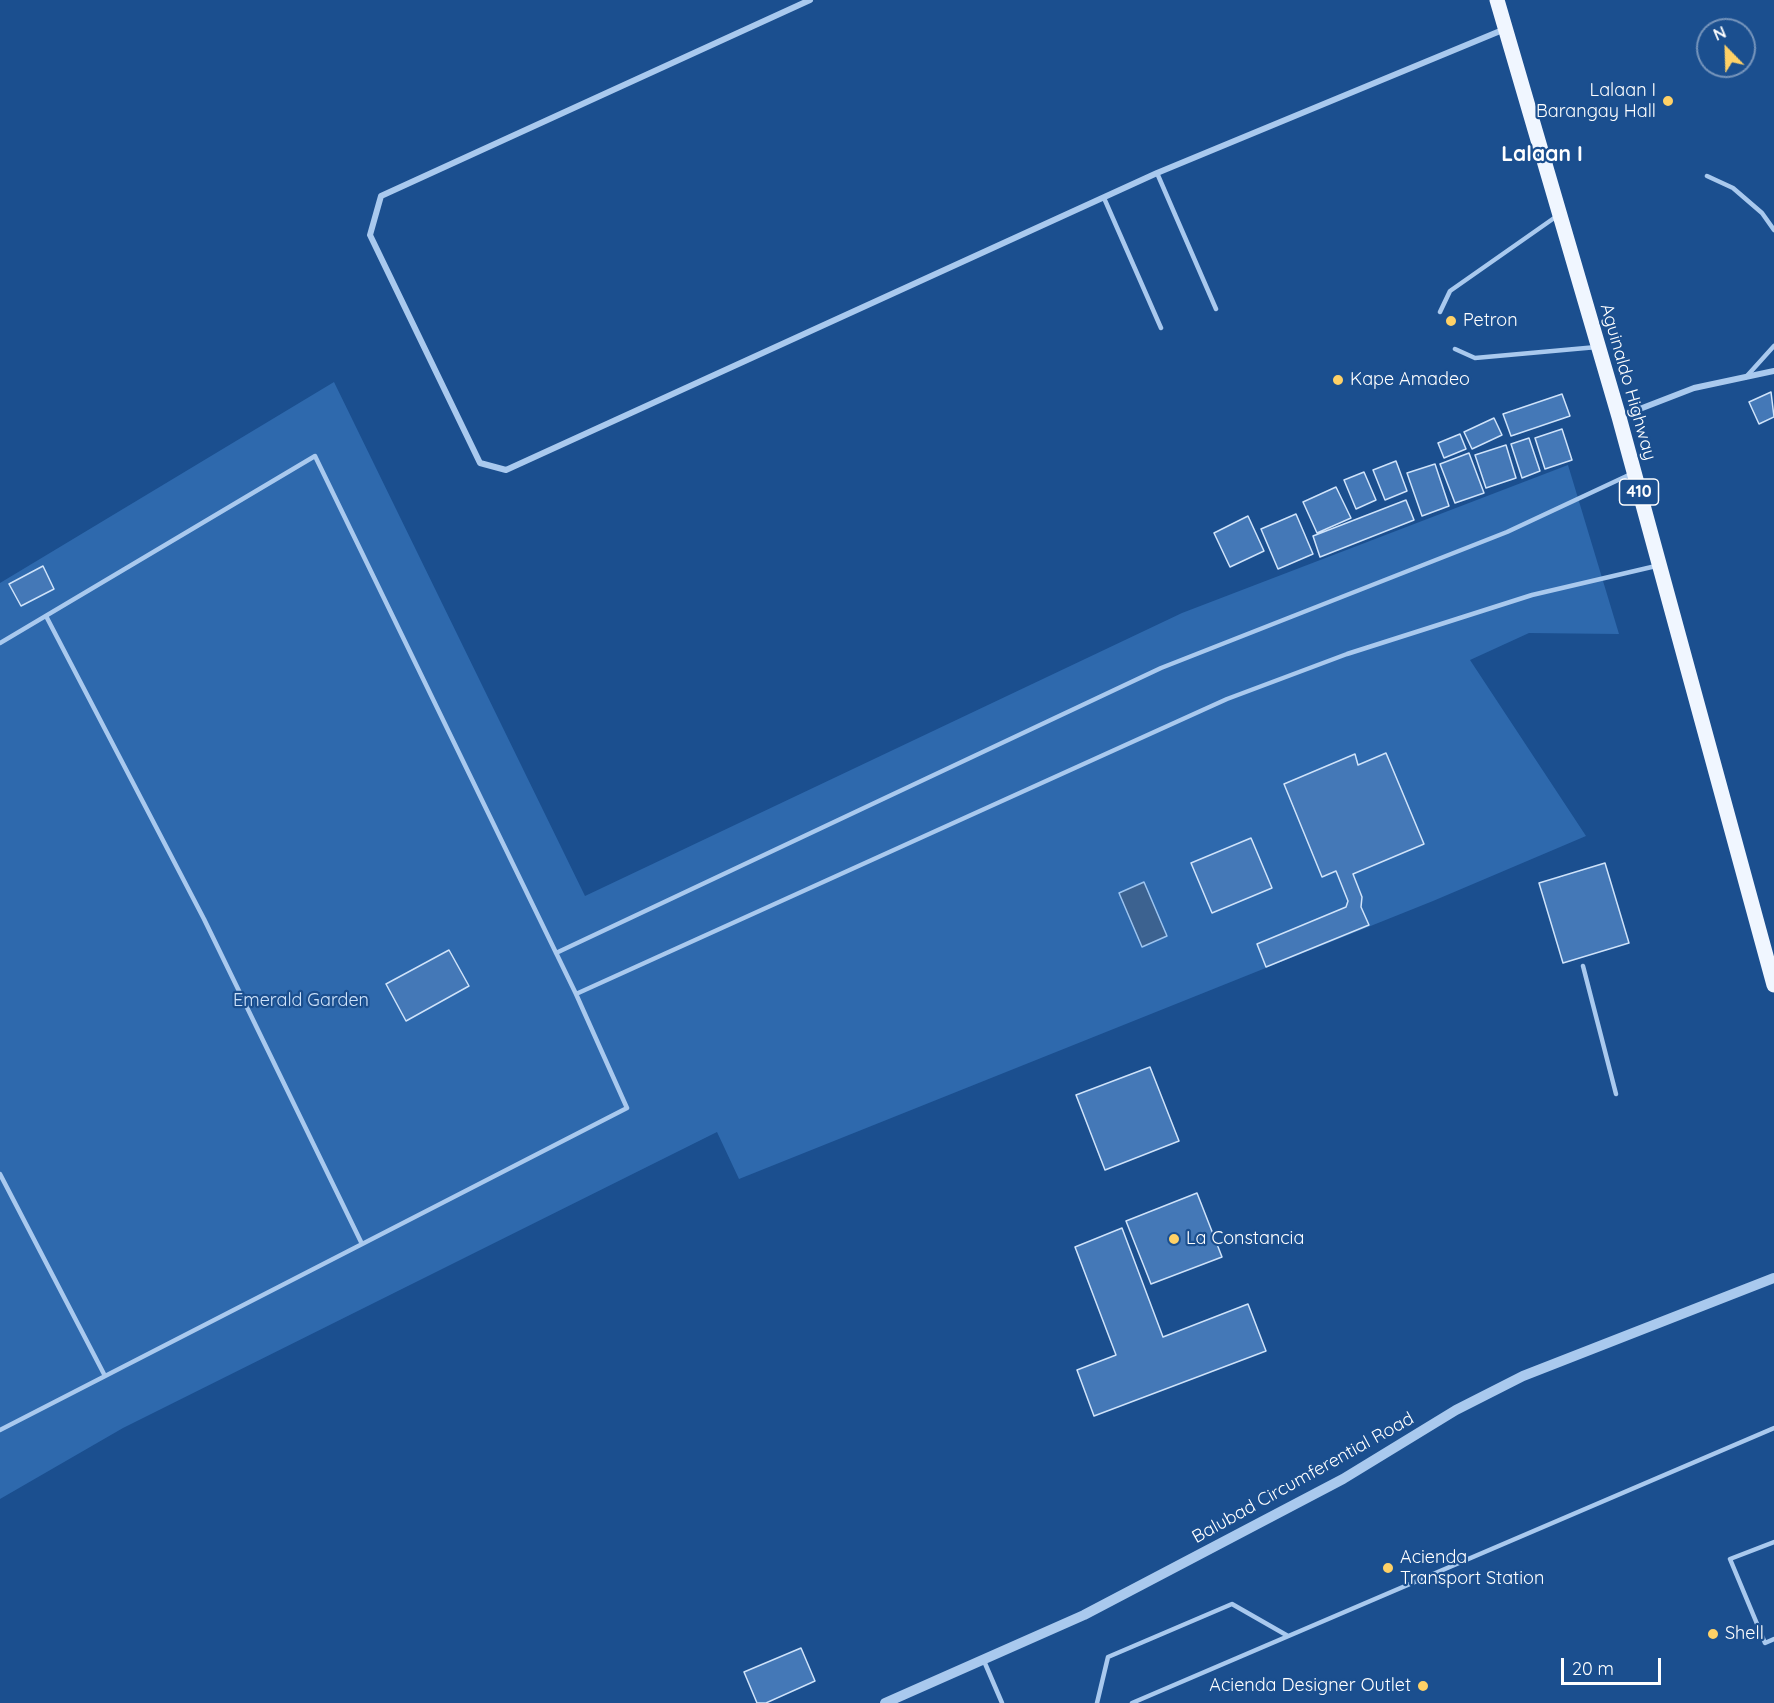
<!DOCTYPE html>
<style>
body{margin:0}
#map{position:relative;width:1774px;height:1703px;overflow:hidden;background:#1b4f8f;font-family:Quicksand,sans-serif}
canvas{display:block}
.north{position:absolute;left:1696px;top:18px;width:60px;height:60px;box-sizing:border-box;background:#1b4f8f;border:2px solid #7695bc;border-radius:50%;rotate:337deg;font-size:16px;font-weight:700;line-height:24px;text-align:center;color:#fff}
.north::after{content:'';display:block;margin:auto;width:21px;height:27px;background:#ffd166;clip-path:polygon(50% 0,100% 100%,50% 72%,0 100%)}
.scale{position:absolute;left:1561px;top:1658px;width:100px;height:27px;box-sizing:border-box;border:3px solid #fff;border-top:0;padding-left:8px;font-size:18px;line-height:21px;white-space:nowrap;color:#fff;-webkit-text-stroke:4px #1b4f8f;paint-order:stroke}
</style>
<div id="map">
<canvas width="1774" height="1703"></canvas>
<div class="north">N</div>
<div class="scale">20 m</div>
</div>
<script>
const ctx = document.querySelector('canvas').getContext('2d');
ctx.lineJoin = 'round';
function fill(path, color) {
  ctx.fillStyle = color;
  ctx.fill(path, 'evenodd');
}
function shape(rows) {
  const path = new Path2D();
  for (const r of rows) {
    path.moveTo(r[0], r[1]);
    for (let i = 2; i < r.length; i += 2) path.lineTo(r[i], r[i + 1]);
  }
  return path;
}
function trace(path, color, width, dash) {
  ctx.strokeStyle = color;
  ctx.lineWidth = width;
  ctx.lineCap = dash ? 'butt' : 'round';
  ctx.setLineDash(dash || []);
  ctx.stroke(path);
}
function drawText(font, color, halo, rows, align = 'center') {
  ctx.font = font + ' Quicksand,sans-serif';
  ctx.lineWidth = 4.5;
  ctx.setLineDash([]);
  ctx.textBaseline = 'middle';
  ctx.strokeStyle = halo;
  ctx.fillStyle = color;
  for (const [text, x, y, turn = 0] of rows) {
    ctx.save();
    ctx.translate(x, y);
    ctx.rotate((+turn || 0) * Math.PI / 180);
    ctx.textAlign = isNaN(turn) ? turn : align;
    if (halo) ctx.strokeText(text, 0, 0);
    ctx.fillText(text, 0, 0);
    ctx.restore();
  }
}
fill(shape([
 [334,382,585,896,1182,613,1568,465,1619,634,1529,633,1470,660,1586,836,1433,901,739,1179,717,1132,123,1428,0,1499,0,583]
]), '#2e69ad');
const water = shape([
 [1144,882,1167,936,1142,947,1119,893,1144,882]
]);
fill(water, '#3c6290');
trace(water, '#9cc4f0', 1.5);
const building = shape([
 [1771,392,1774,417,1759,424,1749,402,1771,392],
 [1562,394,1570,416,1511,436,1503,414,1562,394],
 [1494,418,1502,435,1472,449,1464,432,1494,418],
 [1562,429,1572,460,1545,469,1535,438,1562,429],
 [1460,434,1466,449,1444,458,1438,443,1460,434],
 [1529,438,1540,471,1522,478,1511,444,1529,438],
 [1506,445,1516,478,1486,488,1475,455,1506,445],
 [1469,453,1484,493,1455,503,1440,464,1469,453],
 [1396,461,1407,491,1385,500,1373,470,1396,461],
 [1435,464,1449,506,1422,516,1407,473,1435,464],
 [1364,472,1376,500,1356,509,1344,480,1364,472],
 [1336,487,1351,518,1317,533,1303,502,1336,487],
 [1406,500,1414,520,1320,557,1313,536,1406,500],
 [1296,514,1313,554,1278,569,1261,529,1296,514],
 [1248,516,1264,551,1230,567,1214,533,1248,516],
 [43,566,54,589,21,606,9,584,43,566],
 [1386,753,1424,844,1353,874,1362,897,1361,907,1369,925,1266,967,1257,944,1346,907,1348,901,1336,871,1322,877,1284,784,1355,754,1358,765,1386,753],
 [1251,838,1272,888,1212,913,1191,863,1251,838],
 [1605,863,1629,943,1563,963,1539,883,1605,863],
 [449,950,469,986,406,1021,386,984,449,950],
 [1150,1067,1179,1141,1105,1170,1076,1095,1150,1067],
 [1197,1193,1222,1257,1151,1284,1126,1221,1197,1193],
 [1122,1228,1163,1337,1248,1304,1266,1351,1094,1416,1077,1370,1116,1355,1075,1247,1122,1228],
 [801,1648,815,1681,766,1703,757,1703,744,1672,801,1648]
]);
fill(building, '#4478b7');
trace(building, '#cfe3fa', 1.5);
trace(shape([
 [1157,173,1216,309],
 [1707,176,1733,188,1762,213,1774,230],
 [1104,198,1161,328],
 [1440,312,1450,291,1557,216],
 [1455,349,1475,358,1597,347],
 [1746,377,1774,346],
 [46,616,204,919,362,1244],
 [0,643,315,456,576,994,627,1108,0,1430],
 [556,953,1161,668,1507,532,1631,474],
 [1583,966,1616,1094],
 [576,994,1227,699,1347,654,1532,595,1656,566],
 [0,1174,105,1376],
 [1774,1542,1730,1559,1765,1643,1774,1639],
 [984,1661,1002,1703],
 [1097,1703,1108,1657,1232,1604,1288,1636],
 [1132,1703,1774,1428]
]), '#a9c9ee', 4.5);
trace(shape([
 [810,0,381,196,370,235,480,463,506,470,1157,173,1505,29],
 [1619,417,1694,388,1774,371]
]), '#a9c9ee', 6);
trace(shape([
 [885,1703,1084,1615,1343,1479,1456,1410,1523,1376,1774,1278]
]), '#a9c9ee', 10);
trace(shape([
 [1497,0,1619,417,1774,985]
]), '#f0f6ff', 15);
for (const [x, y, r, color] of [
 [1668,101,6,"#ffd166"],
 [1451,321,6,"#ffd166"],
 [1338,380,6,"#ffd166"],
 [1174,1239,6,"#ffd166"],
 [1388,1568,6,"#ffd166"],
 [1713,1634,6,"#ffd166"],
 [1423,1686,6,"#ffd166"]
]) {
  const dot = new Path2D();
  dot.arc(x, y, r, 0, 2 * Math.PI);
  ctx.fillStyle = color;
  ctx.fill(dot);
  trace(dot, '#1b4f8f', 2);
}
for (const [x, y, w] of [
 [1639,492,39]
]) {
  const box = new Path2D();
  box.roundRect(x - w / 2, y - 13, w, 26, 4.5);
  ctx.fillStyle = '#1b4f8f';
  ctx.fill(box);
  trace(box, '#fff', 1.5);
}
drawText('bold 16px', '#fff', null, [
 ["410",1639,492]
]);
drawText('18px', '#fff', '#1b4f8f', [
 ["Lalaan I",1656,91,"right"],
 ["Barangay Hall",1656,112,"right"],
 ["Petron",1463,321],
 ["Kape Amadeo",1350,380],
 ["La Constancia",1186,1239],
 ["Acienda",1400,1558],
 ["Transport Station",1400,1579],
 ["Shell",1725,1634],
 ["Acienda Designer Outlet",1411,1686,"right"]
], 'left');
drawText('18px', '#fff', '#1b4f8f', [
 ["Aguinaldo Highway",1628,382,74],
 ["Balubad Circumferential Road",1303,1478,-29]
]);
drawText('18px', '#cfe3fa', '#1b4f8f', [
 ["Emerald Garden",301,1001]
]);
drawText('bold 21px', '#fff', '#1b4f8f', [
 ["Lalaan I",1542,155]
]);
</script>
